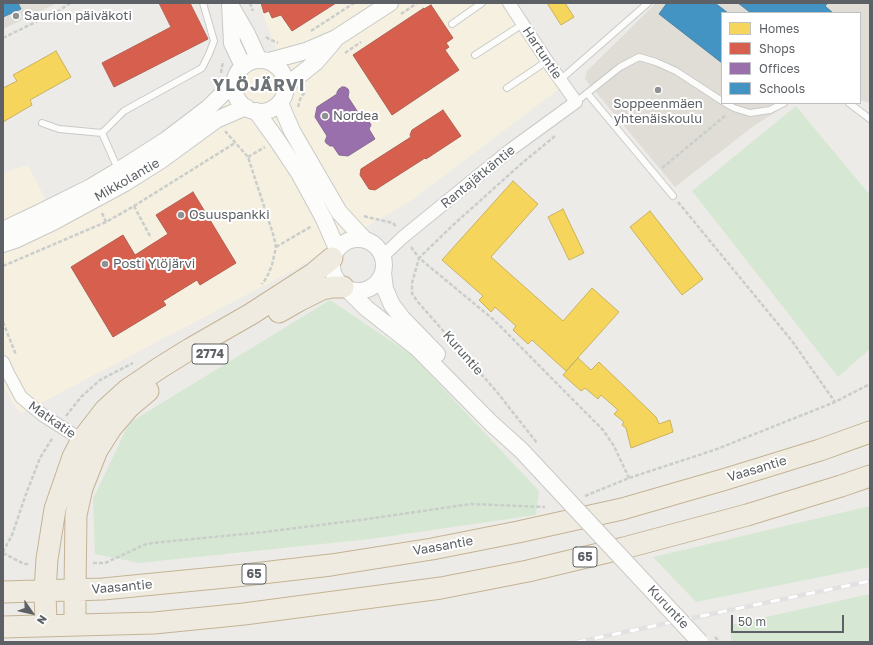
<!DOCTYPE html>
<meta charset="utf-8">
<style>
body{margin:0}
#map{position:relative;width:873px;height:645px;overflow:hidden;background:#edebe7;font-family:"Golos Text",sans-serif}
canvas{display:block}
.frame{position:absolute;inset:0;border:4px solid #5d6165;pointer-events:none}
.legend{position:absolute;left:721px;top:12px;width:140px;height:92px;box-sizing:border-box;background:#fff;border:1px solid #bec0c1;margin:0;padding:5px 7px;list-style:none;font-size:12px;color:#5d6165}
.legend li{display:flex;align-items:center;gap:8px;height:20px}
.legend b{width:20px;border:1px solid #bec0c1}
.north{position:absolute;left:12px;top:593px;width:40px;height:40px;-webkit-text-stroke:3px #fff;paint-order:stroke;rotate:124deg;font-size:11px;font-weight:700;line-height:16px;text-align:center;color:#5d6165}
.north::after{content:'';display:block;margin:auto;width:14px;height:18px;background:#5d6165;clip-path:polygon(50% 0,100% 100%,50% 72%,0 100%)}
.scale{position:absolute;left:731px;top:615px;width:113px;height:18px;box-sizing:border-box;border:2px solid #5d6165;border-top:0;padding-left:5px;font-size:12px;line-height:14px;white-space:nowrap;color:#5d6165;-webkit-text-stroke:3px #fff;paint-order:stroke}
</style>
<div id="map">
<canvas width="873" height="645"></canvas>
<div class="frame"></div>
<ul class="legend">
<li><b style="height:11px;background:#f6d55c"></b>Homes</li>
<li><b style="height:11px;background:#d6604d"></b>Shops</li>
<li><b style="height:11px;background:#9970ab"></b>Offices</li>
<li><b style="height:11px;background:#4393c3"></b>Schools</li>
</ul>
<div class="north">N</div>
<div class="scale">50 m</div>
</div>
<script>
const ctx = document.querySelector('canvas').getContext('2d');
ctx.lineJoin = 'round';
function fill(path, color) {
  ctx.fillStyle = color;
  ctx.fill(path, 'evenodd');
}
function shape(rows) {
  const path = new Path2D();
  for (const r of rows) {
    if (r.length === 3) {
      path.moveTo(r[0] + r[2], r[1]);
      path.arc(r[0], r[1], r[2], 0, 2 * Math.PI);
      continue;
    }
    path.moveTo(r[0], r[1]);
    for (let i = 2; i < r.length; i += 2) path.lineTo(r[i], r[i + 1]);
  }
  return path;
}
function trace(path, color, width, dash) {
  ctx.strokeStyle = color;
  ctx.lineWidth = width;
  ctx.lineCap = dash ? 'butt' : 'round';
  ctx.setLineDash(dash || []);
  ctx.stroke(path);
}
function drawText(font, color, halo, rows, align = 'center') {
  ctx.font = font + ' "Golos Text",sans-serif';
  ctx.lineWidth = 4;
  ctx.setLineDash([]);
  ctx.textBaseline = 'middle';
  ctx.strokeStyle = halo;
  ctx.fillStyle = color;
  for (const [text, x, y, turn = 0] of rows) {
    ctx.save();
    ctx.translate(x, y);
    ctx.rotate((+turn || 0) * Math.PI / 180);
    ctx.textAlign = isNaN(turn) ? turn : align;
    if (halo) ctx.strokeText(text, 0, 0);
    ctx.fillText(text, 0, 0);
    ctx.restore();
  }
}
fill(shape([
 [259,3,514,3,568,82,412,200,288,273,20,414,3,386,3,173,28,165,47,202,193,114,227,82,276,48]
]), '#f6f0e0');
fill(shape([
 [3,3,57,3,3,29],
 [656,3,870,3,870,103,860,100,860,13,722,13,722,103,790,103,755,125,675,187,585,79,587,71]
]), '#e0ddd7');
fill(shape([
 [796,106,870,195,870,349,838,377,692,191],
 [330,300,412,355,539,491,536,515,370,539,139,563,95,554,93,499,129,423],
 [870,506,870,567,696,602,653,557],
 [870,594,870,642,733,642,731,640,730,625]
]), '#d6e8d3');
const homes = shape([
 [547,3,565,3,574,17,561,25,547,3],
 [56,51,71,77,30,100,32,105,3,122,3,88,17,81,13,75,56,51],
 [513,181,538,204,491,257,563,321,592,288,619,312,566,371,532,340,528,344,513,330,516,326,495,307,491,312,479,300,483,296,442,260,513,181],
 [563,209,584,253,569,260,548,217,563,209],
 [650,211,703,279,682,295,630,227,650,211],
 [578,358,591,370,599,362,656,417,659,424,670,420,673,432,631,448,626,428,622,425,624,422,614,414,618,410,601,395,598,399,585,388,581,391,563,375,578,358]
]);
fill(homes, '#f6d55c');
trace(homes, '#c8b25f', 1);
const shops = shape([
 [159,3,190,3,208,39,114,87,102,63,171,27,159,3],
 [261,3,336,3,292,31,281,15,272,18,269,11,264,13,261,3],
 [431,5,453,38,446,43,449,47,445,50,459,70,392,115,353,55,424,8,424,9,431,5],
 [443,110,461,136,426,159,425,158,375,190,369,189,360,175,361,169,411,137,410,135,412,130,443,110],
 [193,192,236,263,200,285,197,280,163,301,166,305,113,337,71,267,123,235,135,255,168,234,156,215,193,192]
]);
fill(shops, '#d6604d');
trace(shops, '#b26054', 1);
const offices = shape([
 [342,87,345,87,348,89,349,92,348,97,363,120,366,120,370,123,371,125,369,129,375,139,348,156,339,155,333,146,330,146,326,143,325,141,327,136,315,117,317,107,337,94,337,92,339,89,342,87]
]);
fill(offices, '#9970ab');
trace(offices, '#876c96', 1);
const schools = shape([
 [3,3,18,3,21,9,3,17,3,3],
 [667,3,715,3,728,13,722,13,722,63,659,14,667,3],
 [738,3,828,3,825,6,833,13,751,13,738,3]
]);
fill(schools, '#4393c3');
trace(schools, '#4b84a7', 1);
const lane = shape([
 [452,24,482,3],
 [475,55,523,24],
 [560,80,648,3],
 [507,88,547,61],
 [587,93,673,196],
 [576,102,620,67,639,57,656,62,676,71,722,101],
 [725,103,734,108,750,113,770,110,784,103],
 [849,103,870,119],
 [42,123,59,129,102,133],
 [118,169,102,133,124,111,202,68,209,54,214,41,203,3]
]);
const street = shape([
 [383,256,403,237,510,150,576,102,547,61,509,3],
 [3,362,8,373,21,397,44,416,87,443]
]);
const secondary = shape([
 [230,3,232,43,243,66],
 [232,8,247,34,259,60],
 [260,86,26],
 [269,61,306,51,336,38,390,3],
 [286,86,316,62,334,41],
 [280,103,292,131,339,212,364,239],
 [256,111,277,140,299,173,324,219,337,249],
 [3,230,41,212,89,188,119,170,166,140,208,108,235,82],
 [358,265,26],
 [3,244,15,240,53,222,125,183,160,161,216,120,246,107],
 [383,273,385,289,392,305,402,318,437,354],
 [347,289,366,308,417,348,491,423,521,450,549,480]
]);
const highway = shape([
 [279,312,300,300,322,289,333,287,343,287],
 [3,592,103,589,236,576,331,565,432,549,518,532,622,509,726,479,820,450,870,432],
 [75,625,75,590,76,515,82,488,97,450,111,428,129,407,148,391],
 [46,626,45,591,47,559,55,509,73,457,82,440,105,410,127,390,161,367,190,349,251,314,313,274,332,258],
 [3,627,154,623,244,614,441,588,528,571,624,548,747,515,841,486,870,476]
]);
trace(lane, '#c9cac9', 8);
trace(street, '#c9cac9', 14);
trace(secondary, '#c9c9c8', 18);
trace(highway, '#c4b394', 23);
trace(shape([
 [250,3,253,11],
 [401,14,417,3],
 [311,31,354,3],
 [266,37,269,39,278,43],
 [3,38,60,10,70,3],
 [345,53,361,42],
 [221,73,223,61],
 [298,107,301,97,305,92],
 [225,131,248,157,274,237,276,247,272,265,267,277,262,284],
 [555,136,521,164,452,226,419,258,494,320,603,430,614,446,629,478],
 [248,157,265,147],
 [662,168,726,115],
 [678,202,792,341,835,402],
 [134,206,151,238],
 [102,213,106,222],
 [364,216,367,217,393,223,396,227],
 [276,247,312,226],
 [411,247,419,258,412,283,412,293,417,301,497,392,537,443],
 [3,266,106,222,134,206,235,143],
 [3,322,16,355],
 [66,416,81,397,100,380,133,363],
 [585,496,629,478,717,449,835,402,870,384],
 [3,552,12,535,26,494,40,458,53,437],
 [3,553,24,564,30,564],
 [93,563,105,563,144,545,152,543,265,532,367,519,471,504,545,507]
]), '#c9ceca', 2.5, [4, 2]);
trace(lane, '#fcfcfb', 6);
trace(street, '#fcfcfb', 12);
trace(secondary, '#fcfcfb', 16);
trace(highway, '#efebe1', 21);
const rail = shape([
 [577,642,870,581]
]);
trace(rail, '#e3e2e2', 4.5);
trace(rail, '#fff', 3, [9]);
const secondaryBridge = shape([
 [549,480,700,642]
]);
trace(secondaryBridge, '#c9c9c8', 18, []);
trace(shape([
 [715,637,720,642]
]), '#c9ceca', 2.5, [4, 2]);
trace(secondaryBridge, '#fcfcfb', 16);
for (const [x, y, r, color] of [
 [16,16,4,"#8f9192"],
 [658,90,4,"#8f9192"],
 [325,116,4,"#8f9192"],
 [181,215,4,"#8f9192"],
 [105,264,4,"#8f9192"]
]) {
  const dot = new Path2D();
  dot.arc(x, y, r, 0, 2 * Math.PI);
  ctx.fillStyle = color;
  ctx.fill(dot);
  trace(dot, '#fff', 1.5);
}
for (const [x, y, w] of [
 [210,354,36],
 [585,557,24],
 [254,574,24]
]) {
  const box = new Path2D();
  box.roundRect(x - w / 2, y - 10, w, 20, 3);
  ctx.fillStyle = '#fff';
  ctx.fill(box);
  trace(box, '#5d6165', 1);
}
drawText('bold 12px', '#5d6165', null, [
 ["2774",210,354],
 ["65",585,557],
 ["65",254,574]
]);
drawText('13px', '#5d6165', '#fff', [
 ["Saurion päiväkoti",24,16],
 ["Soppeenmäen",658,104,"center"],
 ["yhtenäiskoulu",658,119,"center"],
 ["Nordea",333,116],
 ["Osuuspankki",189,215],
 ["Posti Ylöjärvi",113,264]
], 'left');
drawText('13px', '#5d6165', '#fff', [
 ["Hartuntie",542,53,56],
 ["Rantajätkäntie",478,177,-39],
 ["Mikkolantie",127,180,-30],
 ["Kuruntie",463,353,49],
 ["Matkatie",52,420,35],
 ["Vaasantie",757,469,-17],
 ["Vaasantie",443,546,-10],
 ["Vaasantie",122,587,-5],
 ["Kuruntie",668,607,47]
]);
ctx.letterSpacing = '1px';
drawText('bold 17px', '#6e7377', '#fff', [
 ["YLÖJÄRVI",259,86]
]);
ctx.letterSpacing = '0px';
</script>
